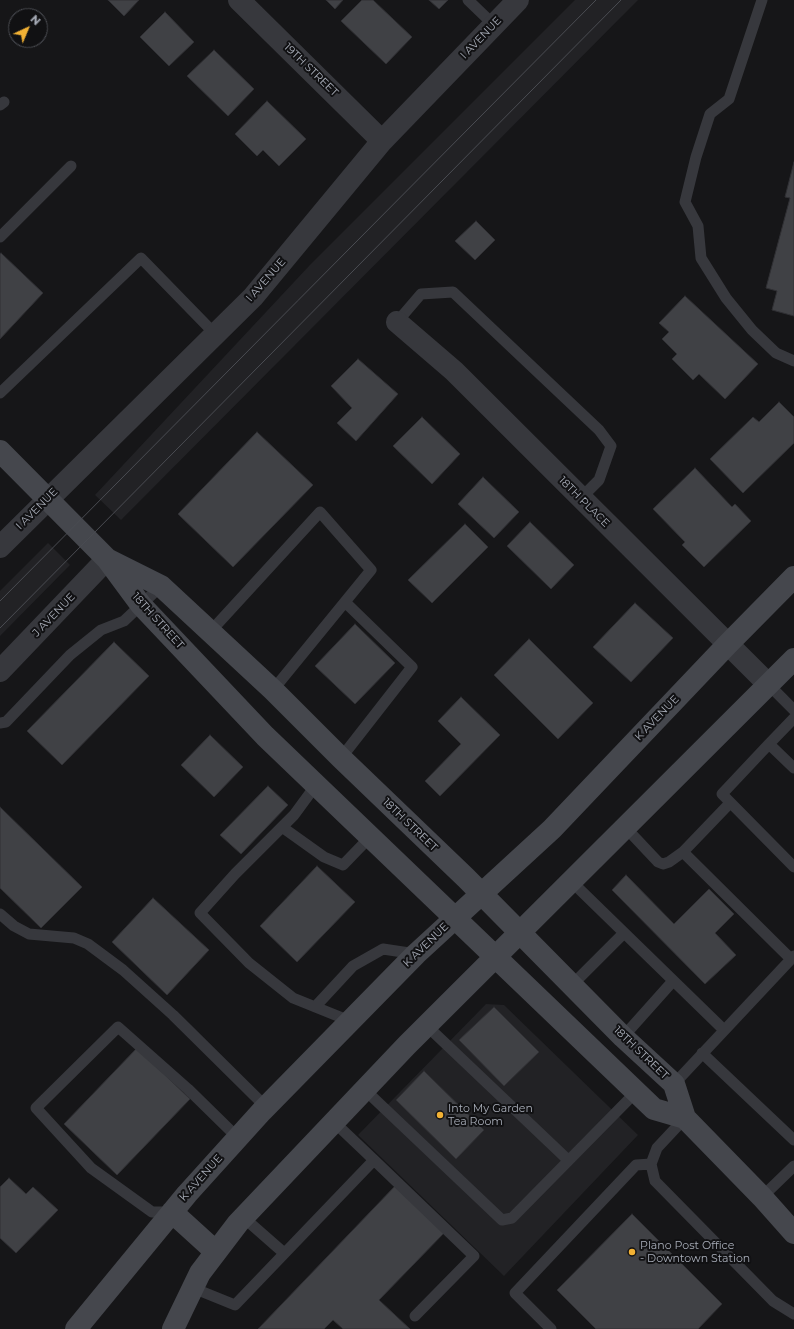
<!DOCTYPE html>
<style>
body{margin:0}
#map{position:relative;width:794px;height:1329px;overflow:hidden;background:#161618;font-family:Montserrat,sans-serif}
canvas{display:block}
.north{position:absolute;left:8px;top:8px;width:40px;height:40px;box-sizing:border-box;background:#111113;border:1px solid #4d4f55;border-radius:50%;rotate:44deg;font-size:11px;font-weight:700;line-height:16px;text-align:center;color:#a8adb8}
.north::after{content:'';display:block;margin:auto;width:14px;height:18px;background:#f2b134;clip-path:polygon(50% 0,100% 100%,50% 72%,0 100%)}
</style>
<div id="map">
<canvas width="794" height="1329"></canvas>
<div class="north">N</div>
</div>
<script>
const ctx = document.querySelector('canvas').getContext('2d');
ctx.lineJoin = 'round';
function fill(path, color) {
  ctx.fillStyle = color;
  ctx.fill(path, 'evenodd');
}
function shape(rows) {
  const path = new Path2D();
  for (const r of rows) {
    path.moveTo(r[0], r[1]);
    for (let i = 2; i < r.length; i += 2) path.lineTo(r[i], r[i + 1]);
  }
  return path;
}
function trace(path, color, width, dash) {
  ctx.strokeStyle = color;
  ctx.lineWidth = width;
  ctx.lineCap = dash ? 'butt' : 'round';
  ctx.setLineDash(dash || []);
  ctx.stroke(path);
}
function drawText(font, color, halo, rows, align = 'center') {
  ctx.font = font + ' Montserrat,sans-serif';
  ctx.lineWidth = 4;
  ctx.setLineDash([]);
  ctx.textBaseline = 'middle';
  ctx.strokeStyle = halo;
  ctx.fillStyle = color;
  for (const [text, x, y, turn = 0] of rows) {
    ctx.save();
    ctx.translate(x, y);
    ctx.rotate((+turn || 0) * Math.PI / 180);
    ctx.textAlign = isNaN(turn) ? turn : align;
    if (halo) ctx.strokeText(text, 0, 0);
    ctx.fillText(text, 0, 0);
    ctx.restore();
  }
}
fill(shape([
 [575,0,638,0,121,520,95,495,309,266],
 [48,543,70,565,0,636,0,591],
 [486,1004,504,1005,638,1135,504,1276,358,1135]
]), '#222225');
const building = shape([
 [108,0,139,0,124,16,108,0],
 [326,0,343,0,335,9,326,0],
 [362,0,373,0,412,37,386,64,341,21,362,0],
 [429,0,448,0,439,9,429,0],
 [165,12,194,42,169,66,140,37,165,12],
 [214,50,254,89,228,116,187,76,214,50],
 [267,101,306,139,279,166,263,150,257,156,235,134,267,101],
 [794,162,794,316,772,310,777,291,766,288,790,198,785,197,794,162],
 [476,221,495,240,475,260,455,241,476,221],
 [1,253,43,293,0,339,0,254,1,253],
 [685,296,758,364,725,399,699,374,693,380,672,359,677,354,662,339,669,332,659,323,685,296],
 [358,359,398,394,356,441,337,423,352,408,331,386,358,359],
 [779,402,794,417,794,443,743,493,710,459,753,417,759,422,779,402],
 [422,417,460,454,432,484,393,446,422,417],
 [257,432,313,485,233,567,178,514,257,432],
 [695,468,732,507,735,504,751,521,704,567,682,545,685,542,653,509,695,468],
 [483,477,519,512,494,538,458,504,483,477],
 [530,522,574,565,551,589,507,546,530,522],
 [465,524,488,547,432,603,408,580,465,524],
 [635,603,673,638,631,682,593,647,635,603],
 [355,624,395,663,355,704,315,666,355,624],
 [529,639,593,703,558,739,494,675,529,639],
 [114,642,149,676,62,765,27,731,114,642],
 [461,697,500,735,440,796,425,781,461,744,438,721,461,697],
 [210,735,243,767,214,797,181,765,210,735],
 [268,786,288,805,241,854,220,835,268,786],
 [0,807,82,887,41,928,0,888,0,807],
 [317,866,355,902,297,962,260,926,317,866],
 [626,875,674,924,709,889,734,914,715,933,736,955,705,984,612,890,626,875],
 [153,898,209,950,167,995,112,942,153,898],
 [494,1007,539,1052,504,1086,459,1040,494,1007],
 [137,1048,190,1099,117,1175,64,1124,137,1048],
 [424,1071,484,1130,456,1159,396,1100,424,1071],
 [9,1178,26,1194,33,1187,58,1210,16,1253,0,1238,0,1187,9,1178],
 [396,1185,445,1232,379,1300,410,1329,343,1329,333,1320,324,1329,258,1329,396,1185],
 [632,1214,722,1304,698,1329,596,1329,557,1290,632,1214]
]);
fill(building, '#404145');
trace(building, '#303034', 1);
trace(shape([
 [468,0,494,25],
 [762,0,729,99,710,114,696,157,685,202,698,226,701,258,726,298,752,330,776,353,794,361],
 [0,105,4,102],
 [0,237,71,166],
 [397,322,421,294,453,292,599,430,611,446,599,480,581,498],
 [0,393,141,258,215,334],
 [210,632,320,512,371,570,273,690],
 [769,685,794,710],
 [794,718,769,744,794,768],
 [0,723,6,722,70,655,101,630,124,621,161,586],
 [769,744,722,794,794,867],
 [341,758,412,667,345,602],
 [316,785,294,815,235,874,200,913,249,963,293,998,350,1021],
 [282,827,324,857,343,865,370,837],
 [626,828,658,862,663,864,669,862,683,852,730,803],
 [683,852,791,959],
 [572,882,724,1030],
 [0,914,14,926,29,934,74,938,88,944,123,970,173,1015,266,1107],
 [572,985,624,933],
 [315,1007,353,966,383,949,416,954],
 [427,1026,568,1160],
 [623,1037,673,981],
 [702,1053,794,1140],
 [674,1084,794,956],
 [364,1089,502,1220,512,1218,636,1092],
 [685,1118,657,1148,651,1164,655,1181,773,1301,794,1314],
 [374,1160,474,1256,415,1316],
 [762,1197,794,1166],
 [172,1212,152,1212,91,1168,36,1108,118,1027,188,1089,238,1138],
 [243,1217,284,1253],
 [193,1288,235,1305,374,1160,333,1121],
 [551,1329,515,1293,636,1165,651,1164]
]), '#37383d', 11);
trace(shape([
 [239,0,382,141],
 [397,322,454,371,769,685],
 [0,547,253,297,382,141,518,0],
 [0,671,107,559]
]), '#37383d', 22);
trace(shape([
 [0,451,107,559,141,605,265,736,654,1109,685,1118],
 [107,559,161,586,273,690,341,758,466,878,623,1037,674,1084,685,1118,762,1197,794,1233],
 [172,1212,216,1252],
 [76,1329,187,1194,262,1111,416,954,552,829,727,645,794,577],
 [173,1329,200,1273,238,1223,407,1045,794,659]
]), '#45474d', 22);
trace(shape([
 [0,601,596,0],
 [0,628,621,0]
]), '#4a4c52', 1);
for (const [x, y, r, color] of [
 [440,1115,4,"#f2b134"],
 [632,1252,4,"#f2b134"]
]) {
  const dot = new Path2D();
  dot.arc(x, y, r, 0, 2 * Math.PI);
  ctx.fillStyle = color;
  ctx.fill(dot);
  trace(dot, '#111113', 1.5);
}
drawText('11px', '#a8adb8', '#111113', [
 ["I AVENUE",481,38,-46],
 ["19TH STREET",311,70,44],
 ["I AVENUE",266,280,-49],
 ["18TH PLACE",584,502,45],
 ["I AVENUE",37,509,-45],
 ["J AVENUE",54,615,-46],
 ["18TH STREET",158,621,48],
 ["K AVENUE",657,718,-46],
 ["18TH STREET",410,825,44],
 ["K AVENUE",426,945,-44],
 ["18TH STREET",641,1053,44],
 ["K AVENUE",201,1178,-48]
]);
drawText('11px', '#a8adb8', '#111113', [
 ["Into My Garden",448,1109],
 ["Tea Room",448,1122],
 ["Plano Post Office",640,1246],
 ["- Downtown Station",640,1259]
], 'left');
</script>
